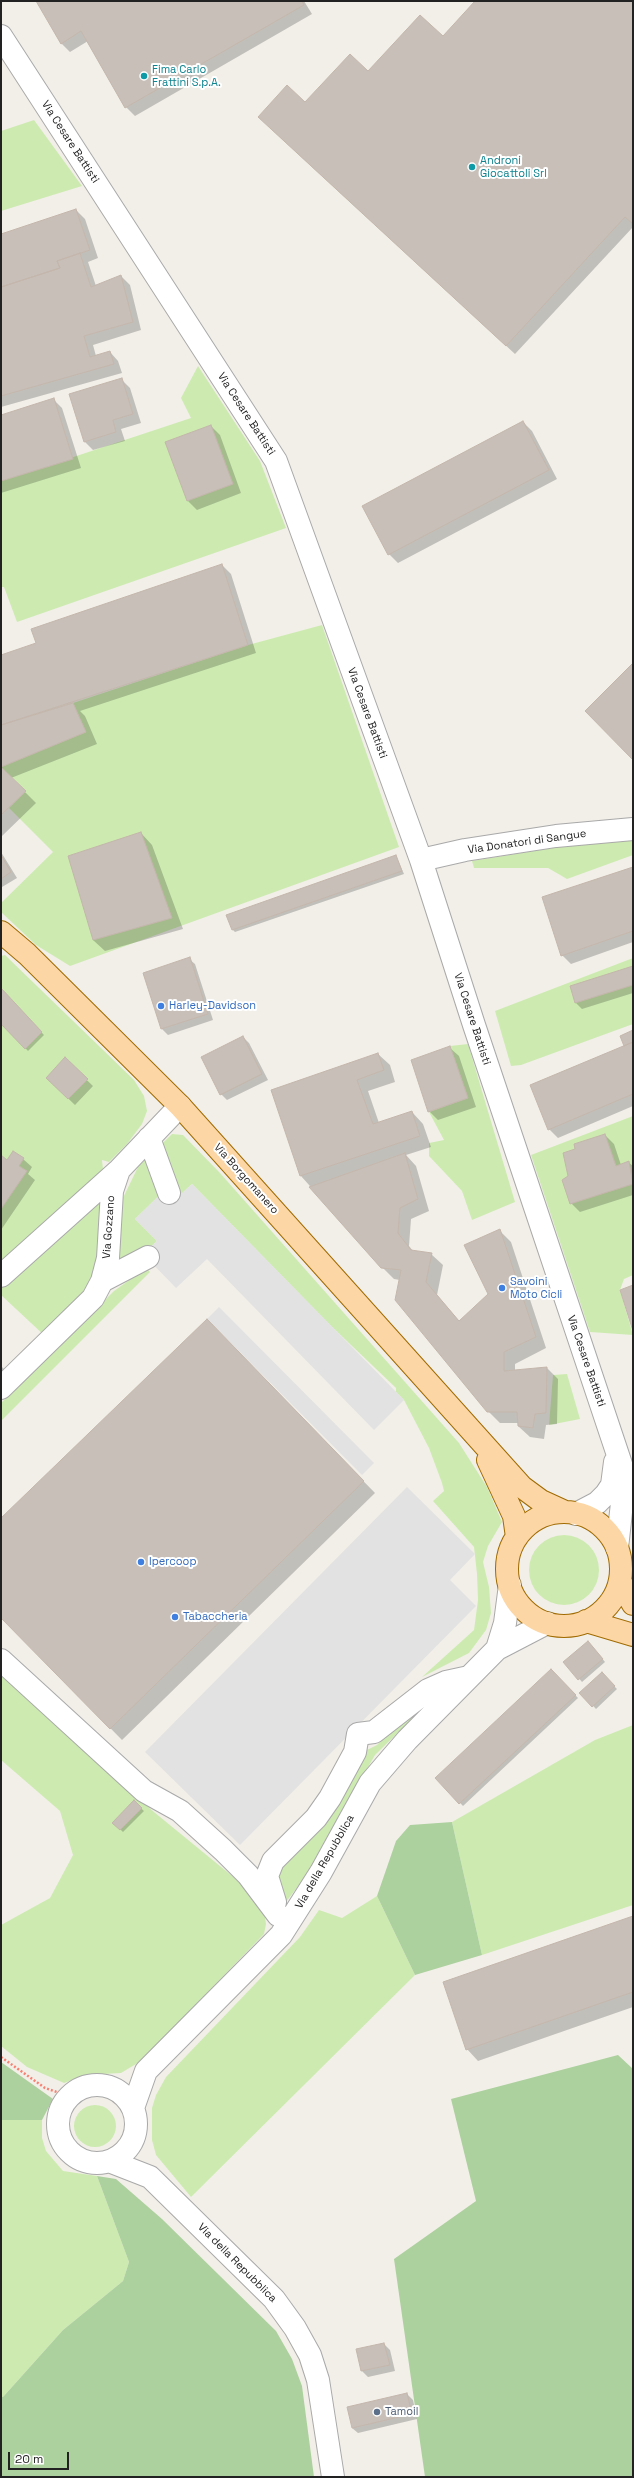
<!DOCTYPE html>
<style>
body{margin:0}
#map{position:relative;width:634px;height:2478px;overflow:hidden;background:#f2efe9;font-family:"Space Grotesk",sans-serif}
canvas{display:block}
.frame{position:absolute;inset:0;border:2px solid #222;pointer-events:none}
.scale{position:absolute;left:8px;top:2452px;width:61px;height:18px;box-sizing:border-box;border:2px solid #222;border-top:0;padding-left:5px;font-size:12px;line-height:14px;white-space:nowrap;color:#222;-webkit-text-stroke:3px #fff;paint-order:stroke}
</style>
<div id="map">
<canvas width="634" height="2478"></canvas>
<div class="frame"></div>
<div class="scale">20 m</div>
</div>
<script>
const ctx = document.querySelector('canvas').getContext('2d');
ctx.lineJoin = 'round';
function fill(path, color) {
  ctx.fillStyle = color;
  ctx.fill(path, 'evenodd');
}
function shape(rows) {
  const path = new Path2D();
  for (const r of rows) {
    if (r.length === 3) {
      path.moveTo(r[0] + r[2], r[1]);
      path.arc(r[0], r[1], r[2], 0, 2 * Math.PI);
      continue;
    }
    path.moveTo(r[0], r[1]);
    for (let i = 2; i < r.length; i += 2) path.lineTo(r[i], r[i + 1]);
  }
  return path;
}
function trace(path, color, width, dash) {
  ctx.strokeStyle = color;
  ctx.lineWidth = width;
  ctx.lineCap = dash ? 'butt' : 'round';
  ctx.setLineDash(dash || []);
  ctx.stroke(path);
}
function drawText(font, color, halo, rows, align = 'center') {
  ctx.font = font + ' "Space Grotesk",sans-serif';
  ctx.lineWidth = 4;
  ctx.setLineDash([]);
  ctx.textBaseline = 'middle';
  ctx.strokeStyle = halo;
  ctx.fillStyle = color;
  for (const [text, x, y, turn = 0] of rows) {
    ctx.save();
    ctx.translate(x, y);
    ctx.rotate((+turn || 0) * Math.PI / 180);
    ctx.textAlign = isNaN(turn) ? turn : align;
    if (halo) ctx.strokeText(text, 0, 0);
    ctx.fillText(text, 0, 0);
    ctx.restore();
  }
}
fill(shape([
 [34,120,82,186,1,211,1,131],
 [198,366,260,461,286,528,17,622,4,587,1,587,1,481,191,418,181,398],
 [322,625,399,847,70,966,36,945,1,912,1,903,53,852,9,808,26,791,1,767,86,732,73,703,248,645],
 [633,835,633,855,567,879,548,868,474,868,472,861],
 [5,955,134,1080,144,1096,147,1111,142,1124,127,1144,109,1162,102,1160,106,1197,93,1285,46,1337,1,1295,1,956],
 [633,958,633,1024,521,1065,511,1066,495,1011],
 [468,1044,515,1202,472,1220,462,1191,429,1156,429,1143,444,1140,429,1112,468,1098,450,1046],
 [633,1116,633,1275,624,1279,620,1290,633,1335,590,1332,531,1155],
 [172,1134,183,1135,220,1173,459,1443,487,1487,502,1522,488,1546,483,1562,489,1587,491,1613,486,1630,469,1653,422,1677,474,1630,478,1600,477,1574,474,1547,433,1501,444,1491,442,1483,429,1448,404,1400,396,1392,396,1388,329,1324,192,1184,180,1195,170,1185,135,1219,157,1241,143,1254,116,1269,122,1200,138,1167],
 [146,1268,150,1272,1,1421,1,1403,114,1291],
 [567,1374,580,1419,549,1425,553,1375],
 [564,1570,35],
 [1,1672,57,1726,154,1812,248,1889,264,1911,266,1924,264,1934,141,2061,121,2073,85,2075,64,2083,27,2067,1,2046,1,1925,50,1898,73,1855,60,1811,1,1760],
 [409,1711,415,1716,375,1755,305,1877,286,1902,273,1869,361,1753,377,1745],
 [633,1725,633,1905,482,1955,452,1822,595,1740],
 [377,1896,415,1975,191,2197,156,2155,152,2140,152,2108,156,2095,166,2077,300,1937,319,1910,342,1918],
 [95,2126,21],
 [1,2120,42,2120,42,2138,46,2151,63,2171,97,2176,129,2262,123,2281,63,2330,3,2397,1,2397]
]), '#cdebb0');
fill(shape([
 [452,1822,482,1955,415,1975,377,1896,396,1841,410,1825],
 [618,2055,633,2069,633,2477,425,2477,394,2259,476,2201,451,2099],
 [1,2062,53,2099,42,2120,1,2120],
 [97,2176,116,2179,162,2219,276,2331,292,2359,302,2386,314,2477,1,2477,1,2397,3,2397,63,2330,123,2281,129,2262]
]), '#add19e');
fill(shape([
 [192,1184,404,1400,374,1430,207,1259,176,1288,143,1254,157,1241,135,1219,170,1185,180,1195],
 [219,1307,374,1463,362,1475,207,1319],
 [407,1487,475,1554,450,1580,476,1606,240,1845,145,1752]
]), '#e2e2e2');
fill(shape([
 [37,1,304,1,312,14,135,116,126,107,88,41,70,52,61,43],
 [476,1,633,1,633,227,515,354,268,126,368,72,443,37],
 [76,210,85,219,98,258,88,262,96,286,121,276,130,285,141,330,93,345,96,356,110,352,118,361,122,373,1,407,1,235],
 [121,379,130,388,141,423,121,429,125,441,93,450,85,442],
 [53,399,62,408,81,468,1,493,1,416],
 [523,422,532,431,557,479,398,563,389,554],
 [211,426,220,435,241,493,197,510,188,501,166,443],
 [222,565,231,574,256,653,80,711,85,716,97,744,11,778,36,803,1,837,1,656,37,644],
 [141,833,152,845,183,929,105,951,93,940],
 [1,852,17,878,2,887,1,886],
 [396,856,404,874,235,932,232,929],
 [633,868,633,942,571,964,562,955],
 [189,959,195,964,213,1020,168,1035,162,1029,144,973],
 [633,967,633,993,582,1009,576,1003,571,986],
 [1,990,44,1035,28,1051,1,1022],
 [633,1031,633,1106,558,1138,549,1129,626,1046],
 [243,1037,249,1043,268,1080,227,1100,221,1094],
 [450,1048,459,1056,476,1107,438,1120,429,1111],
 [378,1054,390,1065,395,1082,368,1091,379,1123,412,1112,423,1124,431,1147,406,1155,416,1166,429,1211,411,1219,409,1246,413,1251,431,1254,443,1265,437,1295,460,1322,489,1295,499,1230,511,1242,546,1348,515,1364,515,1371,547,1368,558,1379,557,1424,546,1425,544,1439,530,1437,518,1426,518,1423,500,1423,488,1411,400,1280,394,1279,382,1267,301,1176,272,1090],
 [65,1059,93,1086,75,1105,47,1078],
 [605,1135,614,1144,621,1165,628,1162,633,1166,633,1195,580,1212,571,1203,569,1176,576,1150],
 [1,1157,8,1161,23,1159,32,1167,28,1174,35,1180,1,1230],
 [218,1332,375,1493,122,1740,1,1617,1,1520],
 [1,1366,4,1369,1,1372],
 [591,1645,605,1662,582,1682,565,1662],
 [551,1670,578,1698,463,1806,436,1778],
 [602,1674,617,1689,596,1709,581,1693],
 [134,1802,144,1811,123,1832,114,1823],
 [633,1917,633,2007,478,2061,467,2049],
 [384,2344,390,2350,395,2371,368,2377,362,2371,358,2350],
 [407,2394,413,2400,417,2419,358,2433,352,2428]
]), '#0003');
const building = shape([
 [36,1,302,1,304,5,125,108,81,31,61,44,36,1],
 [475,1,633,1,633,224,625,217,506,346,258,117,287,85,305,102,350,54,368,71,420,15,443,36,475,1],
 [76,209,90,250,57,261,60,268,1,287,1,234,76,209],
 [80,253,91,287,121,275,133,322,84,336,90,357,110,351,114,364,1,396,1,287,60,268,57,261,80,253],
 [122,378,133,414,113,420,116,432,84,442,69,394,122,378],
 [54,398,73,459,1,481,1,415,54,398],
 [523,421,549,470,388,555,362,506,523,421],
 [211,425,233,484,187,501,165,442,211,425],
 [222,564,248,645,1,725,1,655,36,643,31,629,222,564],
 [633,663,633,760,585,711,633,663],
 [73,703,86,732,1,767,26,791,1,815,1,725,73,703],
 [141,832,172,918,93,940,68,856,141,832],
 [1,855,11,872,1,879,1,855],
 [396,855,402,871,232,930,226,915,396,855],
 [633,867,633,931,561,956,542,897,633,867],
 [190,957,208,1014,161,1029,143,973,190,957],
 [633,966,633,985,575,1003,570,986,633,966],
 [1,988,42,1032,25,1049,1,1024,1,988],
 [633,1030,633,1042,624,1046,620,1036,633,1030],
 [243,1036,262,1074,220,1095,201,1057,243,1036],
 [633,1042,633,1094,548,1130,530,1085,633,1042],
 [450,1046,468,1098,428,1112,411,1060,450,1046],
 [378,1053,384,1070,357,1080,373,1124,412,1111,420,1136,300,1176,271,1090,378,1053],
 [65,1057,88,1079,68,1099,46,1078,65,1057],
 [605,1134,616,1166,629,1161,633,1184,570,1204,562,1180,568,1176,563,1153,575,1149,574,1144,605,1134],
 [13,1151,24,1158,19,1166,27,1171,1,1209,1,1155,7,1160,13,1151],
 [405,1153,418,1199,400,1208,398,1233,411,1250,432,1253,426,1282,459,1321,488,1294,464,1245,500,1229,536,1337,504,1352,504,1371,547,1367,546,1413,535,1414,533,1428,518,1426,517,1412,487,1412,395,1300,401,1270,381,1268,309,1187,405,1153],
 [633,1285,633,1331,620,1290,633,1285],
 [207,1319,364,1481,110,1729,1,1618,1,1518,207,1319],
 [588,1641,603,1659,578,1680,563,1662,588,1641],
 [551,1669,576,1695,459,1804,435,1778,551,1669],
 [602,1672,615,1686,592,1707,579,1693,602,1672],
 [134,1800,142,1808,120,1830,112,1823,134,1800],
 [633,1916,633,1992,466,2050,443,1982,633,1916],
 [384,2343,390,2365,361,2371,356,2349,384,2343],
 [407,2393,412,2414,352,2428,347,2407,407,2393]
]);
fill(building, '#c7bfb8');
trace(building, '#c4b6ab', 1);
const minor = shape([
 [1,36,276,461,421,860,474,1025,625,1476,617,1548],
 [421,860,465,850,556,836,633,829],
 [149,1138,169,1193],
 [1,1276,118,1171],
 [102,1281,148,1257],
 [1,1388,93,1298,102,1281,108,1258,112,1191,119,1170,180,1106],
 [576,1514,597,1503,606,1494,612,1485,615,1462],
 [497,1649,505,1623,510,1585],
 [1,1660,144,1791,180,1811,223,1850,248,1875,278,1915],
 [275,1902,267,1876,273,1861,316,1818,330,1798,355,1752,358,1734,374,1732,428,1690,446,1682,469,1677],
 [97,2124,39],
 [133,2108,146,2071,281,1935,321,1872,370,1783,407,1740,497,1649,547,1623],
 [109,2161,150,2177,274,2299,295,2328,310,2355,318,2380,333,2477]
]);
const major = shape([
 [1,932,27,954,180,1106,522,1487,541,1501,565,1512],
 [488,1460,514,1516,517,1537],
 [564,1569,57],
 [620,1581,633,1604],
 [586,1621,633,1635]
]);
trace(minor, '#a9a9a9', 24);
trace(major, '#a06b00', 24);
trace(shape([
 [1,2057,45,2088,69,2096]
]), '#fa8072', 2.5, [2, 2]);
trace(minor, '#fff', 22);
trace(major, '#fcd6a4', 22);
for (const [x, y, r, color] of [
 [144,76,4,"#0f9aa8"],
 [472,167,4,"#0f9aa8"],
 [161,1006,4,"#3f7fe0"],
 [502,1288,4,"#3f7fe0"],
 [141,1562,4,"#3f7fe0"],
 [175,1617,4,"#3f7fe0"],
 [377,2412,4,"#5c6f8a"]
]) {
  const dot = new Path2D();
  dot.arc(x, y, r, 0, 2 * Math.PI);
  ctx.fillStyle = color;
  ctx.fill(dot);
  trace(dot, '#fff', 1.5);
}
drawText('11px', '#0d838f', '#fff', [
 ["Fima Carlo",152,70],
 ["Frattini S.p.A.",152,83],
 ["Androni",480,161],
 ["Giocattoli Srl",480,174]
], 'left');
drawText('11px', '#222', '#fff', [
 ["Via Cesare Battisti",70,142,57],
 ["Via Cesare Battisti",246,414,57],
 ["Via Cesare Battisti",367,713,70],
 ["Via Donatori di Sangue",527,842,-8],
 ["Via Cesare Battisti",472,1019,72],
 ["Via Borgomanero",246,1179,48],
 ["Via Gozzano",109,1227,-86],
 ["Via Cesare Battisti",586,1361,71],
 ["Via della Repubblica",325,1862,-60],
 ["Via della Repubblica",237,2263,45]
]);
drawText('11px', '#366cbe', '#fff', [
 ["Harley-Davidson",169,1006],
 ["Savoini",510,1282],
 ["Moto Cicli",510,1295],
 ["Ipercoop",149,1562],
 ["Tabaccheria",183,1617]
], 'left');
drawText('11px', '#4e5e75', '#fff', [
 ["Tamoil",385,2412]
], 'left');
</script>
